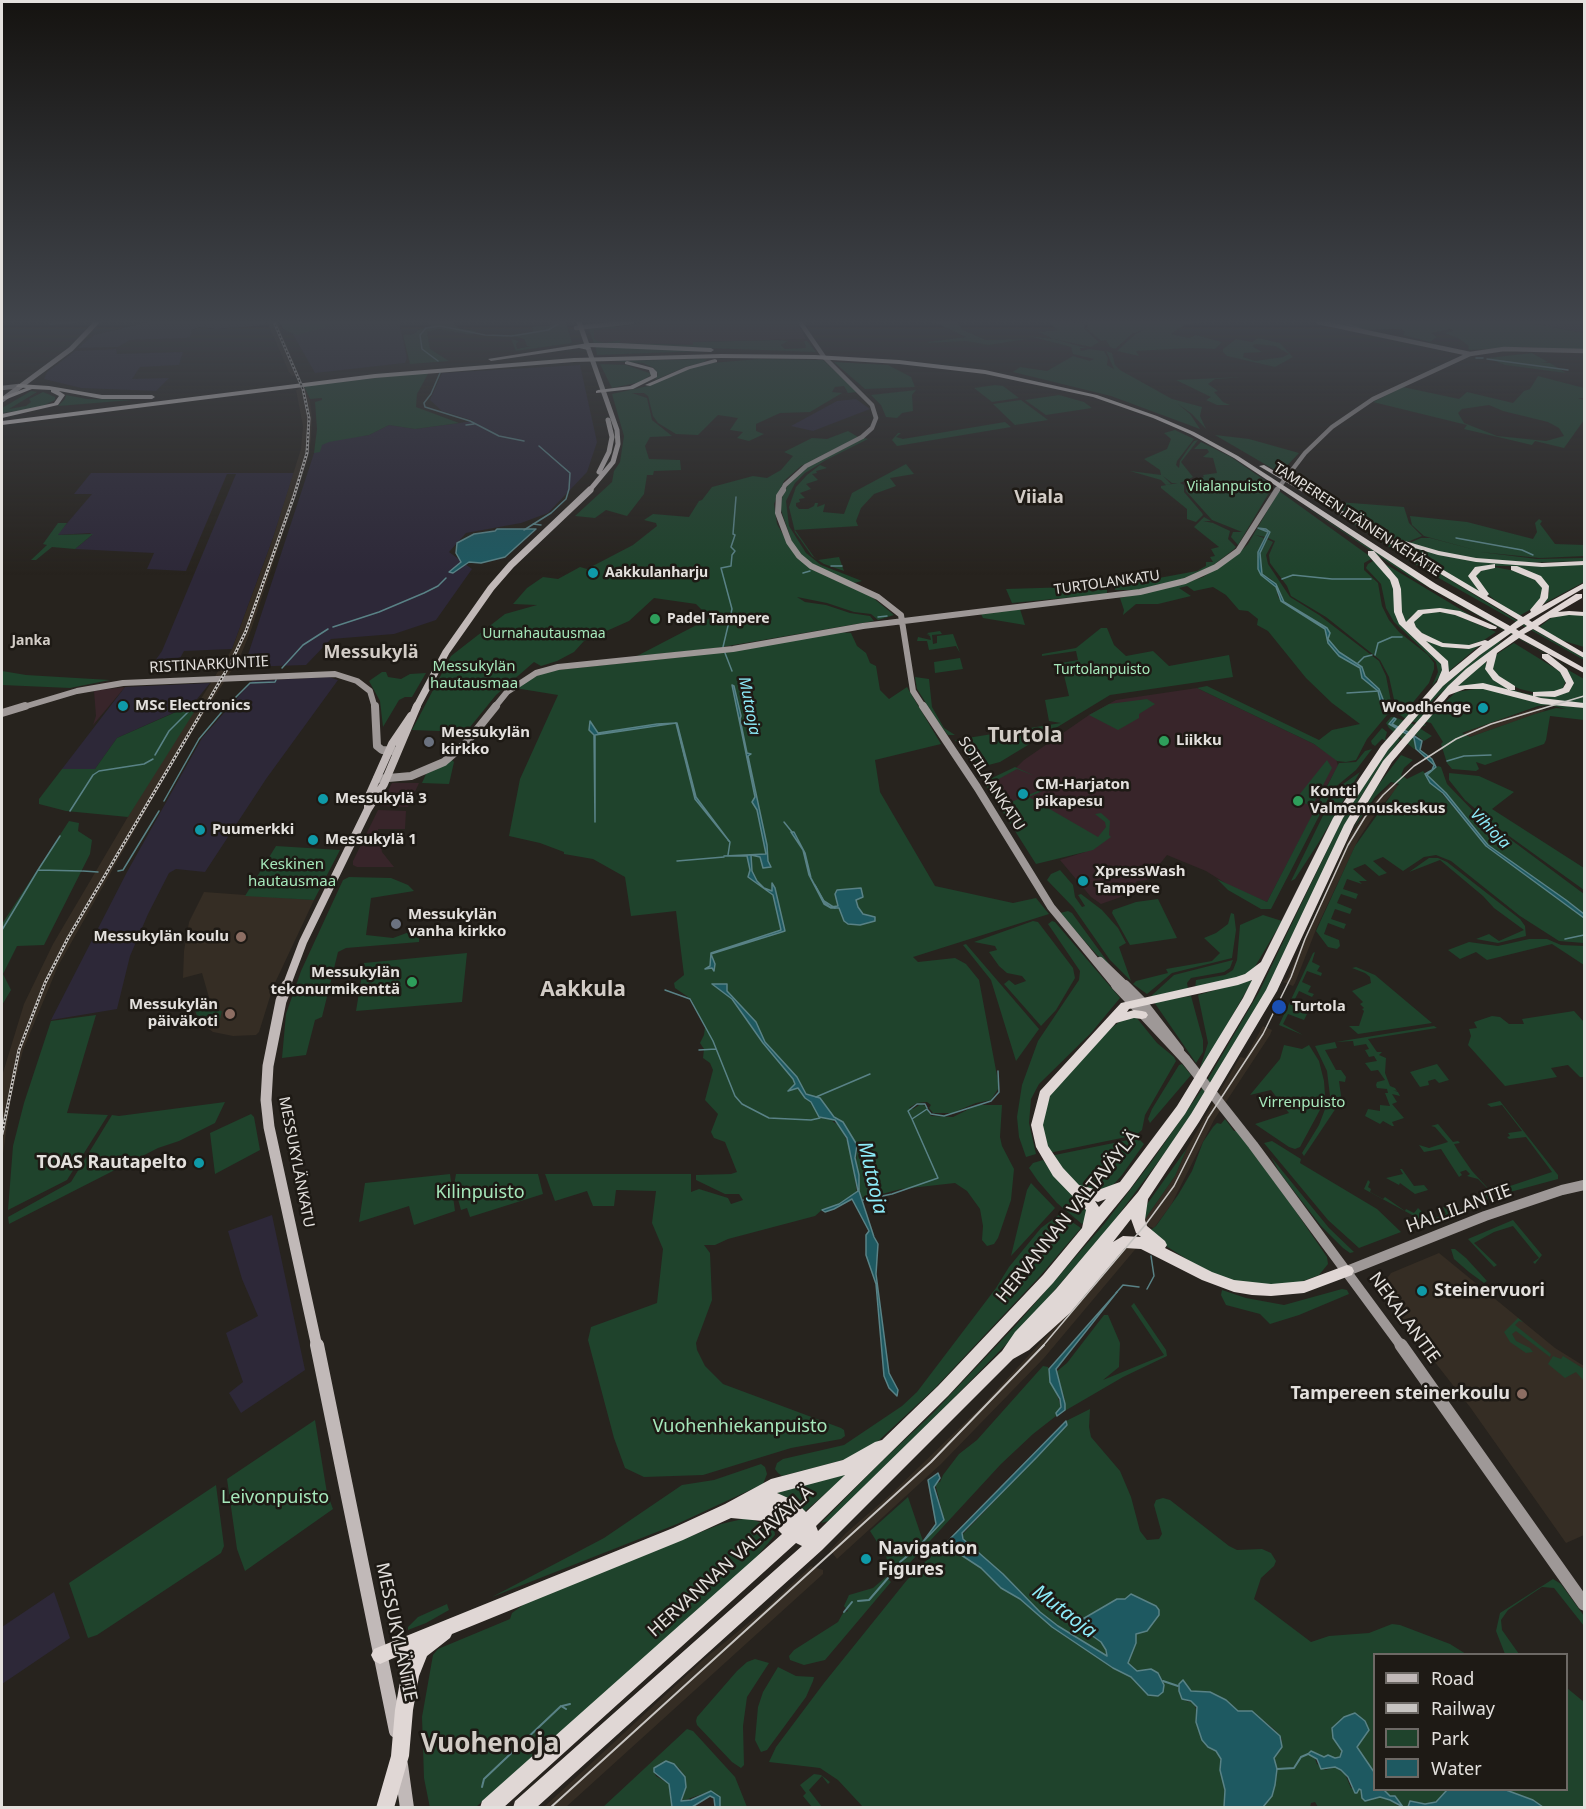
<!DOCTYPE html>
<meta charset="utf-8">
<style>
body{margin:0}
#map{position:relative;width:1586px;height:1809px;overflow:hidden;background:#27231e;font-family:"Noto Sans",sans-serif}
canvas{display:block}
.frame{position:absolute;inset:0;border:3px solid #e3e0dd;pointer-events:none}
.legend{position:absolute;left:1373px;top:1653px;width:195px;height:138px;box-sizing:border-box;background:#1e1a15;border:2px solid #6d6965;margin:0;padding:8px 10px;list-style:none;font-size:18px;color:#e3e0dd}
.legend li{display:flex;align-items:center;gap:12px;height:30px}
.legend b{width:30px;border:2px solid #6d6965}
</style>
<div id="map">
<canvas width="1586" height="1809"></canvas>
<div class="frame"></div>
<ul class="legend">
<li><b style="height:8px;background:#c1b9b8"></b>Road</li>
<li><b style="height:8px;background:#c7c4c1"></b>Railway</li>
<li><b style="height:16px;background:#1f432c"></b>Park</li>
<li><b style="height:16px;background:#1e5961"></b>Water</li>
</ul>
</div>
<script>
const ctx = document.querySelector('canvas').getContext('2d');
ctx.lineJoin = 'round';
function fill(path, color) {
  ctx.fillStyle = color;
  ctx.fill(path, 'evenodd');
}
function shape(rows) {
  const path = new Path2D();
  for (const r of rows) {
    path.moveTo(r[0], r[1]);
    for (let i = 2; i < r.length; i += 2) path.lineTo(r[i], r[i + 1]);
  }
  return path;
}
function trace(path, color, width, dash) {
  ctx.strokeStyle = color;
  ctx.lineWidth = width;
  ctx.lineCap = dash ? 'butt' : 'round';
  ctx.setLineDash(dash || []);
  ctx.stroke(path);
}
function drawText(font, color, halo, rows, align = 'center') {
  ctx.font = font + ' "Noto Sans",sans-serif';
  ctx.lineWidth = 5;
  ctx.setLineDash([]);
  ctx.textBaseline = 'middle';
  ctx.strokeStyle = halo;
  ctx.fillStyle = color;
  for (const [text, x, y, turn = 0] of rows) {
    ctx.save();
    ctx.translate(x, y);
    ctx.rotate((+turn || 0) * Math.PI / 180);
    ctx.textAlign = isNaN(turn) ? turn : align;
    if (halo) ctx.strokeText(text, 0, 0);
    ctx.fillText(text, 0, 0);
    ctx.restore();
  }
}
fill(shape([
 [652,322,797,322,806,339,694,342,694,345,594,343,589,331],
 [125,687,93,725,96,716,94,691],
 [1197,688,1314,744,1336,759,1338,766,1315,807,1317,807,1267,902,1233,888,1206,871,1167,855,1147,880,1137,881,1121,897,1101,904,1091,897,1060,860,1085,852,1011,802,994,780,1016,768,1024,760,1089,715,1116,700],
 [392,783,419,783,408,807,380,806],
 [378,810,406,811,405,829,378,829,382,852,394,867,357,867,353,865,353,861]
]), '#38252a');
fill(shape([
 [150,322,264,322,266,325,216,329,199,327,192,330,190,337,186,338,130,340,118,347,78,348,94,335],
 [286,322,399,322,407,358,405,363,315,373],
 [1525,322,1584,322,1584,333,1531,323],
 [116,349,117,354,183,352,179,365,140,367,132,379,169,378,156,391,81,388,44,379,47,372,75,351],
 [580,365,597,442,587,472,548,513,521,523,466,533,449,552,472,569,436,620,394,634,331,639,306,665,244,667,318,441,369,435,389,425,415,429,474,421,442,411,430,400,442,373],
 [856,399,870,409,813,431,791,426,837,401],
 [91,473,294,473,272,541,232,649,184,651,174,669,150,668,162,651,236,474,227,474,186,571,147,569,154,553,75,549,92,535,90,533,57,535,92,494,74,494],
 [329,677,338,680,266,779,205,872,176,869,169,873,148,914,130,956,117,1009,51,1020,127,872,202,738,252,681],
 [210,683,193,704,117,738,95,769,62,769,125,687],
 [272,1215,305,1370,241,1413,229,1393,243,1382,226,1333,258,1316,242,1279,228,1231],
 [54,1592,70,1638,2,1684,2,1627]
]), '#2d2838');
fill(shape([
 [267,322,277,322,299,375,292,376,289,372],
 [304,386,307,390,310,401,312,418,311,439,308,458,251,630,240,657,175,759,58,966,23,1050,11,1097,2,1161,2,1076,24,1004,53,944,139,798,232,649,272,541,301,449,303,426,296,390,299,389,298,387],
 [1540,707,1545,711,1470,737,1464,733,1489,723],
 [1392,783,1399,786,1378,810,1359,838,1317,927,1295,983,1293,986,1283,982,1287,979,1350,836,1375,800],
 [204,892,314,900,273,987,259,1032,256,1035,233,1036,213,1032,198,1021,194,1007,210,1001,202,973,183,978,184,951,189,922],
 [1263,1026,1272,1030,1270,1035,1214,1120,1171,1205,1154,1228,1150,1227,1143,1222,1175,1176,1187,1148,1240,1057,1245,1058],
 [1124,1246,1138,1246,1044,1358,941,1464,837,1559,830,1550,846,1533,890,1495,980,1408,1079,1301],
 [1439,1253,1555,1348,1584,1366,1584,1535,1566,1543,1470,1407,1405,1324,1384,1289,1385,1281,1391,1273],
 [811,1566,823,1570,823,1574,566,1807,544,1807,703,1660,762,1612]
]), '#352d24');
fill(shape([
 [280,322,330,322,330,326,296,335,283,329],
 [429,322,452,322,458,328,477,331,471,335,438,329,427,332,430,349,449,361,410,364,403,335,414,334,418,330,431,326],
 [551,322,566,322,572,343,516,351,511,339,519,341,516,344,517,349,531,346,527,346,524,339,509,335,533,332,532,327,550,326],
 [934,322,956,322,963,330,986,340,1027,339,989,345,966,341,929,343,927,342,966,337],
 [1049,322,1085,323,1084,328,1099,342,1091,347,1054,339,1086,348,1080,348,1081,351,1089,349,1104,351,1108,358,1107,365,1114,369,1106,351,1112,353,1115,365,1120,370,1172,399,1202,407,1200,416,1206,429,1192,414,1178,404,1190,414,1200,429,1111,396,1013,372,1020,367,1047,371,1073,356,1090,361,1094,359,1073,354,1071,347,1029,336,1053,339,1039,332,1057,330],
 [1088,322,1202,322,1186,324,1171,334,1189,338,1196,335,1222,342,1215,349,1190,348,1136,351,1139,356,1117,351,1135,334,1146,329,1132,334,1115,349,1110,347,1106,340,1101,341,1087,329],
 [1323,322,1525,322,1584,333,1584,350,1521,347,1471,350,1468,349,1469,346,1458,338,1444,333,1453,331,1451,329,1431,333,1437,337,1430,342,1403,335,1405,332,1401,329,1364,330],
 [615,326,617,328,594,330,594,338,597,341,605,343,621,340,619,343,693,345,693,342,777,340,788,341,781,345,785,349,805,348,806,347,804,341,807,341,816,352,594,344,589,329],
 [1258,338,1280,343,1293,357,1275,367,1227,356,1223,352,1223,349,1236,339,1252,342],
 [1255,344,1275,346,1289,354,1283,357,1255,361,1243,357,1244,353,1262,352,1252,346],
 [595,345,703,351,597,355],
 [1532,353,1548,362,1541,363,1550,363,1566,373,1505,365,1488,358],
 [707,359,704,362,685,367,655,380,658,374,654,368,643,363,613,361],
 [759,359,823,360,858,392,848,393,844,386,835,387,832,392,842,393,810,412,780,413,756,424,756,431,764,434,749,441,737,438,743,432,730,430,738,418,718,415,698,435,676,434,658,423,653,416,648,396,644,393,632,393,647,398,652,420,672,436,650,437,645,446,649,459,680,460,681,470,654,471,653,475,647,475,644,494,627,516,606,510,595,518,575,516,612,482,614,471,620,462,624,436,612,394,648,386,691,368,711,363],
 [834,362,888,365,911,377,915,387,865,389],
 [600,364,626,365,652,374,641,382,612,388],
 [429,372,417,394,416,407,459,423,415,429,389,425,369,435,329,442,322,445,320,452,314,453,317,429,315,402,322,400,322,398,310,399,304,386],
 [1538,376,1584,388,1584,398,1578,398,1584,400,1584,420,1564,448,1535,441,1532,445,1464,429,1467,425,1373,402,1403,387,1459,399,1467,392,1513,403,1524,391,1530,389],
 [1489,405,1503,411,1548,422,1559,428,1564,436,1546,441,1497,436,1464,423,1458,413,1462,409],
 [1244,377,1215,379,1208,384,1218,391,1214,392,1223,402,1230,405,1217,405,1206,400,1211,397,1176,380],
 [995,385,1003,386,1019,398,992,402,974,388],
 [916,390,912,395,913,411,902,413,897,418,886,417,881,405,871,395],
 [31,391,37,392,9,409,26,406,31,402,29,399,43,392,55,397,55,400,38,408,2,413,2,408],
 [66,395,87,399,132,400,58,406,65,399],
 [1059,395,1084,402,1092,408,1046,415,1025,400],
 [1021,400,1048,420,1015,425,993,404],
 [1005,422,1011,427,897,446,892,440,898,433,901,433,896,437,903,439],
 [1175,430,1194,439,1177,461,1176,465,1179,468,1180,461,1188,449,1194,441,1198,440,1181,462,1193,477,1180,483,1184,485,1184,492,1202,513,1203,515,1196,522,1187,519,1187,509,1161,488,1161,486,1178,483,1172,483,1163,476,1171,484,1166,485,1161,480,1130,471,1161,475,1160,470,1144,459,1167,449,1171,439,1164,433],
 [848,431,858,437,801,466,784,481,774,504,777,524,795,555,813,570,872,597,894,615,878,620,871,614,854,612,827,603,797,597,805,602,826,605,850,613,870,616,874,621,716,648,637,656,710,618,696,604,654,598,629,621,584,641,574,652,557,661,541,666,534,662,496,695,466,732,412,730,451,656,505,614,537,605,513,604,527,588,543,577,558,579,580,567,587,569,633,545,657,526,656,523,644,520,653,514,689,517,699,501,702,500,712,487,753,476,767,478,781,470,793,456,784,452,812,438,827,439],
 [1215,435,1249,439,1299,453,1280,473],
 [864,438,868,439,826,460,805,473,795,483,786,501,789,526,806,553,821,565,862,581,854,583,809,563,793,545,780,507,783,494,788,485,806,468],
 [1201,442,1231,457,1273,486,1238,545,1231,537,1233,532,1242,532,1212,520,1186,491,1189,482,1204,477,1203,475,1217,473,1213,458,1203,457,1209,452,1207,449,1194,449],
 [906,464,914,474,890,478,896,486,874,494,861,508,856,521,858,526,795,530,814,557,818,560,839,557,844,571,824,564,812,556,795,532,789,507,796,487,807,475,820,465,827,468,816,471,817,473,812,474,818,480,806,484,811,489,800,493,805,498,799,499,800,502,796,503,796,506,799,509,808,509,814,506,815,503,818,503,817,507,825,504,823,512,844,514,852,493],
 [1299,475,1317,485,1328,497,1338,502,1404,507,1409,523,1422,536,1405,543,1382,533,1287,479],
 [1299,488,1516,620,1584,658,1584,660,1421,568],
 [1279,491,1375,560,1391,578,1401,625,1442,664,1442,674,1432,686,1438,672,1436,662,1394,622,1386,608,1381,584,1366,568,1368,564,1373,561,1371,559,1364,563,1364,570,1378,583,1382,606,1389,620,1399,632,1428,655,1434,663,1434,669,1429,683,1410,706,1416,708,1424,706,1444,685,1498,640,1501,642,1433,700,1428,708,1436,711,1456,692,1482,688,1544,703,1584,708,1584,720,1550,716,1546,740,1544,744,1485,765,1476,762,1479,769,1476,771,1452,769,1447,763,1441,744,1443,742,1431,723,1419,720,1426,725,1425,726,1406,719,1397,713,1389,677,1380,660,1326,617,1291,596,1287,586,1270,563,1269,555,1275,541,1268,538,1270,531,1259,528,1268,531,1265,537,1255,535,1264,538,1258,552,1258,569,1261,575,1276,587,1278,597,1285,604,1307,615,1284,602,1279,589,1271,579,1262,574,1260,554,1267,539,1273,542,1266,555,1268,564,1290,597,1319,615,1379,661,1386,676,1393,712,1387,715,1367,739,1356,760,1346,762,1337,761,1314,744,1197,688,1207,686,1319,740,1332,730,1360,724,1332,703,1306,678,1268,631,1257,625,1258,619,1248,611,1239,610,1226,595,1213,587,1194,591,1187,586,1179,588,1191,596,1158,604,1136,604,1123,615,1124,610,1120,598,1183,584,1203,577,1237,555,1248,544],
 [1550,705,1566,709,1556,708,1535,714,1470,737,1462,733,1538,706],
 [1295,500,1419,580,1584,676,1409,576],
 [1408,507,1410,516,1467,522,1533,539,1537,532,1535,523,1539,519,1542,521,1540,524,1555,544,1584,545,1584,556,1540,558,1480,552,1537,559,1584,558,1584,561,1517,563,1453,556,1407,544,1421,538,1430,538,1479,551,1424,536,1412,525],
 [1204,517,1211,521,1203,521,1213,523,1230,531,1228,539,1236,547,1233,550,1212,566,1182,579,1137,590,1115,590,1115,586,1197,571,1206,566,1206,562,1213,562,1210,557,1215,556,1211,549,1219,547,1194,527],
 [58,523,67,523,58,535,93,534,75,549,52,547,36,560,31,560,47,545,43,544],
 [1405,545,1449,557,1566,565,1584,564,1584,582,1543,604,1549,593,1547,585,1512,566,1483,566,1473,569,1470,577,1481,593,1401,547],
 [1382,562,1475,618,1454,611,1417,612,1409,618,1410,627,1444,646,1463,649,1480,645,1448,672,1448,667,1402,621,1400,592],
 [1494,567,1526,573,1543,586,1542,597,1533,608,1519,616,1505,608,1481,589,1475,575,1477,572],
 [1105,586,1107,588,1107,593,1104,594,1012,603,1006,589],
 [1020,609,1025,625,983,618,981,614],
 [1436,612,1451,613,1496,632,1484,640,1469,645,1451,645,1432,640,1416,629,1413,620,1419,614],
 [1563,615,1584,615,1584,647,1564,641,1538,628,1551,618],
 [1101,628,1107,628,1114,645,1126,656,1153,651,1169,666,1229,655,1233,677,1110,695,1000,762,977,768,955,740,1061,723,1049,721,1045,700,1069,696,1061,663,1078,660,1076,651,1042,656,1042,654,1076,648],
 [940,631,942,634,932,635,933,644,937,643,937,636,953,634,960,653,956,646,929,650,927,641,917,641,918,637,931,640,930,636,926,634,930,635,927,633],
 [838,632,851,633,857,646,866,653,870,663,876,666,880,690,889,699,907,687,941,744,875,760,880,792,935,886,1013,903,1036,898,1049,914,913,957,918,962,955,958,966,964,979,980,998,1081,998,1089,991,1100,976,1103,952,1113,933,1113,929,1108,931,1105,927,1102,917,1103,909,1108,913,1109,921,1104,925,1106,931,1116,953,1117,977,1105,1002,1105,1000,1137,1002,1146,1014,1169,1011,1200,998,1238,994,1244,987,1246,982,1240,983,1226,980,1209,967,1191,955,1183,901,1189,863,1199,859,1191,856,1164,857,1145,842,1121,832,1121,840,1126,850,1147,857,1193,836,1205,823,1209,815,1216,728,1239,715,1245,704,1245,710,1253,712,1300,696,1343,697,1350,705,1366,723,1384,841,1428,844,1430,845,1436,841,1439,791,1448,703,1475,644,1477,625,1468,614,1438,588,1340,591,1327,657,1303,663,1249,652,1223,656,1191,616,1190,614,1206,593,1206,587,1191,555,1201,545,1174,691,1174,691,1192,699,1189,728,1198,731,1204,743,1200,739,1194,725,1194,696,1180,696,1175,731,1174,737,1172,725,1142,714,1138,711,1132,718,1114,705,1100,713,1070,710,1063,703,1058,704,1049,700,1043,704,1035,705,1027,691,999,675,988,674,983,684,975,676,911,631,916,625,877,593,859,564,854,564,852,540,843,509,836,520,779,558,695,515,688,527,680,548,671,682,657],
 [1514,643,1561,672,1566,680,1563,688,1559,691,1537,693,1520,689,1504,682,1491,670,1493,660,1497,654],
 [960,658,963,669,935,673,934,662],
 [1486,661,1486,669,1505,687,1523,693,1542,696,1558,695,1570,691,1573,682,1563,667,1584,679,1584,705,1558,702,1486,685,1458,686],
 [2,671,26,675,110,680,70,688,2,685],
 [382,672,386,672,388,677,401,679,410,674,426,673,412,697,405,697,399,700,383,727,380,701,369,681],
 [915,677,929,679,932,707,944,728,955,735,948,735,940,725,917,689],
 [1147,699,1155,704,1139,714,1139,718,1118,730,1089,715,1109,704],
 [201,701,128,817,66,811,39,804,39,799,62,769,95,769,117,738],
 [1391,717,1394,717,1413,724,1432,736,1424,741,1416,735,1392,724,1394,718,1389,724,1414,737,1416,749,1414,749,1389,728,1386,723],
 [1382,728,1387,732,1385,739,1390,741,1398,738,1400,740,1378,769,1350,815,1279,967,1250,1020,1213,1083,1164,1154,1110,1226,1021,1329,907,1446,829,1521,821,1523,879,1464,933,1413,1016,1325,1105,1223,1152,1161,1202,1089,1259,992,1345,813,1390,742,1382,739,1375,746,1372,744,1371,741],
 [1372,749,1356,770,1333,789,1271,909,1261,909,1228,890,1217,879,1267,902,1339,763,1356,762,1365,751],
 [1401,755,1413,760,1404,768,1401,775,1407,779,1423,771,1486,846,1584,918,1584,943,1559,941,1520,916,1451,861,1436,855,1424,857,1403,871,1383,857,1373,861,1387,873,1379,876,1365,864,1353,869,1367,881,1359,881,1362,884,1347,879,1343,889,1358,894,1356,899,1341,894,1337,903,1352,909,1350,914,1335,909,1331,919,1346,924,1344,929,1328,923,1324,934,1339,940,1340,946,1337,949,1328,947,1316,931,1355,846,1399,784,1391,782,1375,797,1353,829,1376,788],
 [452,760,454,762,449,784,422,783,426,774],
 [1327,760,1332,768,1312,806,1295,800],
 [1438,766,1441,767,1447,784,1475,813,1584,894,1584,914,1488,845,1446,793,1427,775],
 [1015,767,1035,776,1017,769,995,781,1011,802,1050,786,1046,781,1055,786,1055,788,1049,788,1029,797,1098,837,1106,827,1105,822,1095,814,1101,813,1110,821,1109,835,1111,837,1093,850,1036,864,987,787,986,784,992,778],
 [1360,772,1319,842,1295,879,1291,881,1336,789],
 [1449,773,1479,776,1514,792,1492,809,1584,868,1584,890,1498,828,1465,800,1449,780],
 [69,821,79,823,78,831,92,840,90,854,44,945,17,946,3,974,11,990,2,1005,2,924],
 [276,846,340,850,314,900,245,896],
 [1429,858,1438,858,1447,862,1520,919,1525,926,1526,936,1498,943,1476,939,1489,934,1499,941,1524,930,1494,908,1483,896,1440,860,1409,872],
 [1060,870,1073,885,1075,897,1082,907,1085,906,1078,895,1081,894,1102,910,1118,928,1126,943,1119,947,1131,981,1110,960,1073,907,1047,880,1051,874],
 [349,877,391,878,408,885,414,891,371,898,366,935,393,938,420,928,419,942,346,948,338,952,322,1017,315,1020,306,1055,282,1058,286,1014,301,971,343,880],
 [1158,899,1177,938,1130,945,1112,913,1113,910,1136,902],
 [1068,911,1072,913,1112,968,1097,955,1060,913],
 [1231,913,1234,914,1236,930,1232,958,1172,973,1147,994,1133,984,1136,981,1168,973,1166,969,1212,961,1220,953,1204,938,1216,933,1228,924],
 [1263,915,1282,921,1253,970,1246,975,1195,989,1196,980,1225,975,1233,970,1237,960,1240,925],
 [1033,921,1038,922,1073,968,1075,978,1056,1010,1041,1026,1004,984,1009,980,1015,985,1026,981,1022,976,1007,973,999,966,989,952,997,950,995,946,974,942],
 [1052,921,1055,922,1120,998,1091,1033,1039,1084,1031,1099,1029,1123,1036,1154,1026,1157,1019,1137,1017,1117,1022,1085,1038,1041,1079,980,1080,971,1048,924],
 [1529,939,1547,939,1561,945,1584,946,1584,965,1552,944,1487,960,1476,952,1460,959,1448,950,1469,942,1498,946],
 [966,944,1039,1029,1016,1061,991,980,963,945],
 [1315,952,1312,962,1320,966,1317,971,1322,973,1321,976,1307,971,1302,982,1311,986,1308,992,1314,994,1312,997,1299,991,1294,1001,1303,1005,1300,1012,1307,1014,1304,1020,1288,1014,1283,1024,1303,1035,1279,1025,1313,953],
 [467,953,462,1002,356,1011,364,963],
 [1233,960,1230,968,1224,972,1191,978,1187,983,1188,988,1150,997,1174,975],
 [1356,967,1375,975,1432,1023,1358,1034,1349,1026,1359,1026,1364,1011,1362,1009,1364,1008,1360,1004,1363,1002,1352,991,1371,983,1370,977,1365,973,1352,968],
 [1250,980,1252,981,1201,1070,1200,1068,1208,1043,1198,995],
 [1191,996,1203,1040,1203,1052,1196,1063,1154,1002],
 [207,1004,212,1010,222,1011,218,1027,209,1028,199,1020,194,1008],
 [1574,1011,1584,1022,1584,1077,1580,1077,1568,1065,1551,1068,1557,1077,1505,1086,1468,1045,1471,1036,1469,1029,1477,1028,1474,1022,1492,1016,1500,1017,1509,1024,1524,1024,1522,1019],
 [96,1015,67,1113,108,1115,67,1180,8,1210,13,1146,24,1103,51,1021],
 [1136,1017,1157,1043,1174,1057,1176,1061,1145,1115,1142,1130,1136,1135,1049,1153,1042,1132,1043,1110,1051,1093,1111,1028,1122,1020],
 [1434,1026,1437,1028,1368,1039,1377,1052,1382,1052,1379,1055,1386,1058,1385,1073,1390,1086,1395,1088,1397,1091,1393,1090,1398,1092,1400,1096,1392,1094,1397,1102,1392,1104,1404,1118,1392,1122,1394,1126,1392,1126,1383,1121,1380,1124,1365,1116,1368,1109,1380,1111,1380,1105,1390,1106,1385,1093,1388,1093,1387,1089,1377,1088,1376,1085,1377,1082,1385,1080,1378,1070,1371,1071,1365,1063,1377,1061,1374,1056,1369,1057,1365,1050,1369,1049,1366,1044,1354,1046,1353,1041,1336,1042],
 [1335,1042,1337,1048,1325,1050,1336,1070,1341,1070,1346,1077,1345,1082,1339,1081,1342,1103,1338,1102,1336,1108,1304,1156,1302,1153,1319,1125,1330,1096,1327,1071,1315,1046],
 [1284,1045,1302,1049,1309,1045,1319,1061,1324,1081,1325,1095,1321,1108,1300,1147,1295,1149,1289,1147,1255,1124,1289,1113,1271,1090,1250,1095,1280,1059],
 [1182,1064,1191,1075,1150,1123,1148,1119,1152,1109,1179,1065],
 [1437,1064,1449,1080,1439,1083,1435,1079,1428,1081,1429,1085,1420,1087,1410,1072],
 [1500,1101,1558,1175,1558,1179,1499,1195,1479,1176,1495,1191,1552,1172,1526,1137,1509,1139,1507,1137,1510,1136,1508,1133,1522,1131,1502,1105,1491,1107,1487,1104],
 [225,1102,215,1123,179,1141,158,1148,9,1224,8,1217,71,1182,112,1115,119,1116],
 [251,1114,254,1117,260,1150,215,1174,210,1133],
 [1225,1119,1234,1131,1237,1131,1290,1203,1327,1257,1328,1264,1319,1275,1298,1283,1272,1287,1232,1282,1196,1265,1155,1239,1148,1232,1156,1226,1178,1195,1192,1171,1203,1142,1213,1127,1217,1123,1221,1124],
 [1438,1124,1453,1142,1458,1141,1460,1143,1454,1144,1458,1151,1472,1171,1496,1197,1478,1179,1467,1176,1470,1174,1466,1170,1460,1172,1462,1175,1459,1177,1441,1149,1424,1152,1419,1145,1429,1148,1448,1142,1435,1127,1431,1126],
 [1138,1138,1144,1144,1122,1175,1113,1185,1098,1192,1078,1186,1050,1156],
 [1272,1141,1301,1159,1300,1163,1377,1209,1401,1232,1359,1248,1328,1220,1264,1143],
 [1187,1148,1175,1176,1143,1222,1145,1207],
 [1271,1157,1329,1228,1354,1252,1350,1253,1343,1248,1321,1226,1280,1173],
 [1043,1160,1055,1176,1087,1204,1087,1221,1082,1224,1057,1203,1038,1181,1029,1168,1033,1163],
 [1400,1169,1402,1169,1414,1186,1424,1185,1428,1190,1415,1194,1400,1183,1399,1185,1386,1178,1403,1174],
 [450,1174,455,1211,414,1225,409,1206,359,1222,365,1183],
 [456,1174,538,1174,543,1194,470,1217,467,1208,461,1210,454,1185],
 [1368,1180,1370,1182,1368,1187,1371,1189,1370,1192,1383,1199,1385,1197,1405,1211,1406,1209,1414,1213,1418,1208,1426,1216,1431,1214,1435,1218,1446,1214,1443,1207,1451,1207,1455,1211,1466,1207,1463,1202,1467,1198,1476,1203,1486,1199,1483,1195,1487,1193,1491,1198,1430,1221,1425,1222,1364,1189],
 [1031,1183,1055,1208,1011,1256,1027,1190],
 [1060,1214,1081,1228,1040,1276,935,1388,875,1444,851,1458,782,1476,778,1473,775,1469,777,1463,783,1459,844,1445,902,1406,917,1392,996,1288,1009,1267,1041,1228],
 [1513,1220,1542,1255,1535,1264,1533,1262,1539,1258,1513,1226,1494,1232,1474,1243,1497,1265,1494,1267,1468,1239],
 [1451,1249,1455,1249,1466,1258,1487,1281,1484,1283,1469,1272,1454,1259],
 [1342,1289,1347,1290,1349,1294,1299,1315,1270,1324,1260,1314,1226,1305,1221,1295,1222,1290,1246,1298,1284,1305],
 [1134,1303,1166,1350,1167,1356,1123,1377,1056,1416,1033,1434,1001,1464,905,1568,894,1563,888,1565,886,1556,870,1531,908,1497,923,1541,944,1520,935,1483,940,1482,943,1475,959,1454,977,1440,1043,1366,1048,1367,1061,1407,1065,1400,1056,1372,1067,1363,1104,1315,1108,1315,1120,1343,1119,1367,1103,1380,1164,1355,1131,1306],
 [1518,1318,1523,1322,1519,1321,1515,1325,1551,1354,1550,1357,1516,1331,1512,1334,1516,1341,1530,1348,1533,1352,1526,1353,1510,1342,1504,1332],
 [1553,1356,1561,1359,1563,1356,1584,1369,1584,1381,1576,1372,1565,1378,1548,1364],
 [1090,1409,1089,1427,1091,1437,1120,1471,1131,1497,1140,1531,1147,1540,1159,1539,1162,1534,1154,1505,1156,1500,1163,1498,1170,1500,1229,1546,1237,1550,1262,1549,1271,1553,1276,1561,1274,1566,1261,1578,1254,1599,1311,1642,1329,1636,1369,1633,1392,1624,1400,1625,1450,1644,1466,1654,1374,1654,1374,1772,1358,1750,1358,1744,1369,1730,1365,1721,1355,1713,1344,1717,1332,1728,1332,1734,1342,1751,1340,1757,1335,1758,1328,1755,1324,1757,1312,1751,1317,1764,1325,1770,1335,1767,1345,1774,1351,1788,1360,1789,1365,1801,1380,1797,1392,1801,1400,1807,1318,1807,1315,1802,1311,1803,1310,1807,1263,1807,1277,1774,1274,1758,1281,1750,1282,1739,1275,1730,1252,1711,1238,1711,1226,1700,1210,1692,1191,1691,1184,1682,1178,1686,1180,1695,1186,1701,1194,1703,1208,1747,1216,1751,1221,1759,1220,1770,1225,1790,1224,1807,863,1807,838,1780,820,1768,769,1762,776,1747,824,1683,907,1580,938,1549,943,1551,950,1548,981,1568,1001,1588,1020,1599,1064,1635,1113,1668,1131,1677,1144,1691,1142,1672,1137,1671,1128,1663,1136,1643,1135,1634,1138,1632,1149,1602,1130,1595,1125,1599,1117,1599,1081,1620,1080,1627,1101,1642,1106,1650,1107,1656,1058,1626,1040,1612,1003,1574,965,1543,962,1535,1037,1457,1067,1425,1066,1421],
 [315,1420,327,1493,333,1509,245,1571,237,1549,227,1479],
 [761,1464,765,1467,767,1474,763,1484,677,1524,492,1597,604,1538,682,1485,714,1480],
 [854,1469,803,1513,774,1490],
 [216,1485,224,1546,221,1553,97,1635,88,1638,69,1583],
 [747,1518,774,1527,775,1535,749,1566,476,1807,430,1808,424,1778,422,1717,433,1655,438,1649,510,1619,512,1613,527,1602,721,1524],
 [886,1577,891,1582,825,1660,804,1665,790,1660,789,1656,794,1650,838,1622,843,1613,848,1611,844,1606,849,1595,873,1588],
 [1553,1579,1561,1584,1584,1616,1584,1626,1554,1588,1542,1587,1508,1610,1501,1620,1502,1630,1519,1654,1505,1654,1496,1631,1500,1613],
 [447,1604,449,1610,426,1623,408,1630,408,1627,418,1617],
 [755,1659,769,1663,747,1697,743,1726,744,1765,741,1768,732,1762,697,1725,696,1721,697,1717,737,1671,747,1662],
 [778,1667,796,1676,814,1677,813,1681,806,1697,767,1750,761,1752,755,1740,758,1707,763,1692],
 [1567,1688,1584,1702,1584,1807,1543,1807,1533,1800,1506,1790,1566,1790],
 [687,1729,693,1731,735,1777,747,1807,720,1807,720,1797,711,1791,682,1801,686,1787,685,1777,679,1768,668,1761,653,1770,656,1776,669,1784,672,1807,602,1808],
 [814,1774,821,1775,830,1782,828,1784,822,1776,809,1790,822,1807,812,1807,803,1796,806,1793,800,1785],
 [1384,1790,1447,1790,1436,1802,1425,1804,1412,1801,1408,1803,1408,1808,1403,1807,1396,1797,1390,1796]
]), '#1f432c');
const water = shape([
 [1258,528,1266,529,1270,532,1260,553,1262,574,1276,584,1284,602,1327,628,1330,633,1328,639,1339,652,1362,667,1365,676,1379,689,1388,712,1382,708,1378,691,1362,678,1360,668,1339,656,1328,643,1325,629,1281,601,1276,587,1261,575,1258,569,1258,552,1268,532,1258,528],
 [497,529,536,529,505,557,481,563,469,562,453,573,449,572,461,562,456,553,457,543,474,534,495,531,497,529],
 [732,685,734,686,741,716,740,719,747,753,751,754,748,756,767,845,768,861,771,867,763,868,760,857,751,855,752,871,757,881,764,888,772,891,772,883,775,888,785,931,711,954,715,964,714,971,712,968,705,969,710,966,711,953,781,930,773,895,748,877,750,870,747,856,724,856,766,854,757,810,752,802,755,797,732,685],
 [1394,718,1396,719,1392,724,1408,732,1422,741,1420,750,1432,759,1436,767,1427,775,1446,793,1488,845,1566,900,1584,914,1584,918,1486,846,1443,793,1430,783,1425,774,1432,770,1434,765,1416,749,1414,738,1389,724,1394,718],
 [590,721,598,733,657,724,677,723,696,797,729,841,695,799,676,723,595,735,595,822,594,735,589,730,590,721],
 [791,832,794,832,805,853,811,878,824,902,830,907,838,906,835,894,837,890,861,888,863,897,856,900,858,907,863,914,875,917,875,921,860,925,848,924,844,921,839,908,831,908,824,904,809,875,803,850,791,832],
 [712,984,727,984,727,991,756,1022,765,1042,797,1077,806,1094,820,1098,834,1117,843,1122,857,1145,855,1158,859,1175,859,1191,874,1237,878,1244,876,1274,889,1373,898,1390,897,1396,889,1388,884,1376,876,1284,866,1255,866,1235,869,1231,852,1199,834,1209,825,1212,822,1210,839,1204,858,1191,847,1138,835,1120,819,1117,811,1102,805,1098,798,1088,788,1091,795,1084,793,1079,763,1043,732,999,712,984],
 [1117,1292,1056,1369,1065,1404,1065,1410,1057,1416,1056,1413,1061,1407,1060,1399,1050,1382,1049,1369,1117,1292],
 [1066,1421,1067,1425,1037,1457,962,1533,963,1539,1003,1574,1040,1612,1058,1626,1107,1656,1106,1650,1101,1642,1080,1627,1081,1620,1117,1599,1125,1599,1131,1594,1156,1606,1159,1610,1159,1615,1147,1631,1136,1634,1136,1643,1128,1663,1137,1671,1151,1669,1158,1673,1164,1685,1163,1692,1158,1696,1148,1695,1131,1677,1113,1668,1052,1627,1020,1599,1001,1588,981,1568,952,1549,939,1550,1066,1421],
 [938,1473,940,1478,934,1487,944,1520,922,1543,936,1524,928,1480,938,1473],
 [1183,1680,1191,1691,1210,1692,1226,1700,1238,1711,1252,1711,1280,1736,1282,1747,1274,1758,1277,1769,1275,1785,1272,1796,1263,1807,1224,1807,1225,1790,1220,1770,1221,1759,1216,1751,1208,1747,1202,1740,1196,1722,1197,1707,1191,1701,1182,1699,1179,1691,1179,1684,1183,1680],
 [1355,1713,1365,1721,1369,1730,1357,1747,1374,1772,1374,1790,1384,1790,1390,1796,1395,1796,1403,1807,1390,1800,1380,1797,1365,1801,1362,1798,1361,1790,1359,1789,1357,1793,1355,1793,1348,1777,1341,1770,1335,1767,1321,1769,1317,1759,1308,1754,1311,1751,1324,1757,1328,1755,1335,1758,1340,1757,1342,1751,1333,1738,1332,1728,1344,1717,1355,1713],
 [666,1761,674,1764,685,1777,686,1787,681,1801,691,1800,711,1791,720,1797,720,1807,715,1807,714,1798,710,1796,692,1807,672,1807,669,1784,654,1772,654,1768,666,1761],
 [1447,1790,1506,1790,1533,1800,1543,1807,1408,1807,1410,1801,1425,1804,1436,1802,1447,1790]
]);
fill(water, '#1e5961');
trace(water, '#598286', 1.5);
trace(shape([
 [48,322,50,324,77,322],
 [1342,322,1361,329],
 [1476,358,1483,358],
 [1487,359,1568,370],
 [438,361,422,349,420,335,426,328,440,326,485,335,512,336,548,330,558,324],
 [440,373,431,394,424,403,425,407,470,421,499,436,524,441],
 [466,425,474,424],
 [533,524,541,525],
 [524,530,551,513,566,499,569,489,570,473,539,446],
 [1456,538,1522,550,1533,555],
 [831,566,842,566],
 [803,573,810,571],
 [1282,579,1293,575,1332,579,1371,579],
 [878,617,887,616],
 [333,627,379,612,424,593,438,586,446,578],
 [723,647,732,609,721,568,731,566,732,555,735,551,731,547,735,535,733,534,736,497],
 [725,653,732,671],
 [1375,655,1378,643,1392,637,1402,637],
 [1358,663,1364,657,1372,655],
 [282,668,303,645,328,629],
 [1347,693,1379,691],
 [679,733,685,758],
 [969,753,972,747],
 [155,755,169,731,198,702],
 [969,756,971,759],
 [972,761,976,766],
 [1447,761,1464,756,1491,755],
 [688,768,691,781],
 [164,801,199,739,226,707,250,683,275,682,276,680],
 [70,811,93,775,99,771,144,764,153,759],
 [784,822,792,832],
 [728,840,730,842,728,855],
 [677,861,724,857],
 [38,870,60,836],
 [83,871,98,872],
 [118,871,123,870,159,811],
 [815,885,824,901,835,908],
 [2,930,38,870,82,871],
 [1565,939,1584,935],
 [665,990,690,999,713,1041,735,1096,742,1104,769,1118,811,1120,820,1118],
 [699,1050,716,1049],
 [816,1097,870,1074],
 [912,1119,908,1111,917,1104,925,1104,927,1108],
 [863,1200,892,1194,938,1178,912,1119,927,1109,931,1114,944,1116,991,1101,999,1092,998,1071],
 [1147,1289,1154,1276,1151,1256],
 [1116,1293,1123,1285,1139,1287]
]), '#598286', 1.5);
trace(shape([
 [900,1562,917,1548],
 [858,1601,869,1600,888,1578],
 [844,1612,852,1602],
 [1163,1681,1178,1686],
 [562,1706,570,1704],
 [1277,1769,1294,1768,1301,1757,1308,1754],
 [482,1787,484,1779,561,1706,566,1709]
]), '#598286', 2);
trace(shape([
 [1318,322,1470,354],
 [576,328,632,322],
 [2,388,19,386],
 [782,491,785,485,806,466,862,437,872,428,876,418,872,405,824,357,800,322],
 [1276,491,1305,453,1332,427,1373,399,1470,354,1504,349,1584,351]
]), '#9e9897', 4.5);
trace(shape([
 [783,490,779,496,778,513,789,542,799,556,811,566,878,597,901,615,913,691,924,708],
 [20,708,77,691,123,683,335,674,357,681,370,691,375,708],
 [494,708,507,692,536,673,558,667,733,649,863,626,1140,592,1185,581,1216,567,1238,551,1277,490]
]), '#9e9897', 6);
trace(shape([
 [375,706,377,746,382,750,394,751],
 [923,706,977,787,1051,907,1117,987],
 [2,713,25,706],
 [377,779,411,776,444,762,467,742,496,706],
 [1100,961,1127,987]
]), '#9e9897', 8);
trace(shape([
 [1116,985,1186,1060,1253,1145,1402,1347],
 [1125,985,1141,1001,1179,1050],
 [1347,1271,1485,1216,1562,1190,1584,1185]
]), '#9e9897', 10);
trace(shape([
 [1401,1345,1584,1604]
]), '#9e9897', 13);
trace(shape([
 [579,322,617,430,618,444,613,462,589,491],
 [2,400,71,349,97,322],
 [599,472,609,452,612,437,608,420]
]), '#c1b9b8', 5);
trace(shape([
 [416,708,446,652,491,588,511,565,590,490]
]), '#c1b9b8', 7);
trace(shape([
 [368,809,368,798,392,744,411,716],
 [286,987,303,942,368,809,384,784,417,706]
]), '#c1b9b8', 8);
trace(shape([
 [287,985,281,1001,268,1066,266,1100,269,1127,317,1347]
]), '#c1b9b8', 11);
trace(shape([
 [317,1345,396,1731],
 [401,1765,407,1808]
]), '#c1b9b8', 14);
fill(shape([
 [588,343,619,343,711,348,714,350,711,352,589,347,591,348,588,350,579,348,491,361,488,359,588,343],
 [721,354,815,355,899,360,985,370,1097,395,1157,416,1194,432,1238,456,1436,584,1510,626,1518,620,1259,466,1264,465,1394,541,1398,539,1439,551,1476,558,1542,563,1584,561,1584,565,1542,567,1476,562,1438,555,1398,543,1479,591,1468,576,1475,567,1495,564,1495,568,1481,571,1476,576,1489,594,1487,596,1523,617,1531,612,1530,610,1540,598,1542,588,1535,580,1511,570,1511,566,1517,566,1541,576,1549,586,1548,598,1542,606,1584,583,1584,588,1529,620,1532,622,1576,594,1582,594,1582,598,1558,612,1569,611,1584,612,1584,616,1569,615,1550,618,1538,626,1584,653,1584,658,1533,629,1524,634,1584,668,1584,673,1519,638,1497,653,1493,669,1499,676,1515,686,1515,690,1509,690,1493,680,1485,669,1487,661,1458,686,1483,683,1541,698,1584,703,1584,708,1541,704,1483,689,1465,689,1449,695,1392,762,1354,825,1277,991,1199,1122,1148,1199,1145,1220,1147,1226,1165,1241,1167,1245,1165,1248,1212,1272,1234,1280,1271,1284,1304,1281,1347,1265,1352,1267,1354,1271,1352,1275,1304,1293,1271,1296,1252,1295,1234,1292,1202,1280,1141,1249,1125,1248,1070,1313,1029,1350,1013,1359,822,1550,536,1808,513,1808,515,1801,802,1546,796,1543,503,1808,480,1808,482,1801,782,1534,776,1528,763,1521,731,1518,683,1540,452,1634,450,1638,427,1656,419,1676,413,1710,409,1756,394,1808,376,1808,391,1756,395,1710,401,1676,412,1650,380,1664,374,1661,371,1655,374,1649,673,1528,725,1504,771,1479,843,1460,875,1442,882,1440,938,1386,1043,1275,1082,1228,1086,1210,1053,1176,1036,1147,1031,1125,1040,1091,1121,1003,1236,977,1245,974,1261,962,1333,818,1381,746,1437,682,1442,670,1441,664,1399,624,1394,612,1393,589,1390,580,1368,555,1368,551,1374,551,1398,579,1401,589,1402,612,1406,622,1418,610,1440,608,1460,611,1497,627,1496,629,1490,629,1455,615,1440,612,1423,614,1414,622,1416,627,1422,633,1443,643,1469,645,1485,640,1488,641,1505,630,1430,588,1234,458,1190,434,1153,418,1093,397,985,374,899,364,815,359,721,358,574,362,375,378,2,425,2,421,375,374,574,358,721,354],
 [1524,624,1527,626,1519,631,1516,629,1524,624],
 [1511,633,1513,634,1466,669,1448,686,1383,761,1344,825,1266,990,1191,1114,1138,1192,1056,1289,1015,1332,1002,1351,818,1531,816,1526,948,1396,1053,1283,1130,1189,1185,1114,1252,1002,1343,818,1388,750,1443,686,1480,655,1511,633],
 [1426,641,1442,647,1469,649,1482,645,1449,672,1448,661,1426,641],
 [1252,980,1243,998,1177,1106,1120,1182,1098,1190,1079,1185,1063,1168,1048,1146,1043,1125,1050,1096,1116,1023,1134,1018,1142,1019,1146,1018,1148,1015,1146,1012,1142,1011,1134,1010,1127,1012,1129,1009,1238,985,1252,980],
 [1106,1199,1099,1207,1095,1201,1098,1202,1106,1199],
 [1131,1219,1136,1233,1141,1237,1123,1236,1113,1242,1131,1219],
 [845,1475,806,1512,795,1501,777,1493,845,1475],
 [715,359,717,360,717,362,690,369,650,386,645,385,686,367,715,359],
 [627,361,653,368,657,372,657,377,633,389,596,393,596,391,598,390,630,386,651,376,649,370,625,364,625,362,627,361],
 [19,384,49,386,102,395,152,395,155,397,152,399,102,399,59,391,65,395,58,405,2,418,2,414,54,403,59,396,51,392,51,390,32,389,7,399,3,399,3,397,26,388,17,387,16,386,19,384],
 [1542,654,1548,654,1567,669,1574,683,1569,692,1555,697,1533,696,1533,692,1554,691,1563,688,1566,683,1560,672,1542,658,1542,654]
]), '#e0d7d5');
trace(shape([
 [1042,1347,1146,1224,1174,1186,1208,1118,1263,1034,1291,977,1305,939,1348,845,1365,817,1383,795,1414,766,1456,739,1491,724,1584,696]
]), '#c7c4c1', 1.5);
trace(shape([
 [550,1808,931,1462,1044,1345]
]), '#c7c4c1', 2);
const rail = shape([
 [2,1134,19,1050,45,983,68,938,229,666,246,631,294,496,307,453,309,418,303,389,274,322]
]);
trace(rail, '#c7c4c1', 3);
trace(rail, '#1e1a15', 1.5, [2]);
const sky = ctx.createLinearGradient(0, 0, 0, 575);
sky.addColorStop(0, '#151310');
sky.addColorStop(0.56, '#41454c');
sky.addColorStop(1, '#41454c00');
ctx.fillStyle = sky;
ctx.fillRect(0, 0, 1586, 575);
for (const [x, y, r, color] of [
 [593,573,6,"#0f9aa8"],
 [655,619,6,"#2e9e5b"],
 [123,706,6,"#0f9aa8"],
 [1483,708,6,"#0f9aa8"],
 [1164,741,6,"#2e9e5b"],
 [429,742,6,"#6b7280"],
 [1023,794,6,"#0f9aa8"],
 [323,799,6,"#0f9aa8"],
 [1298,801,6,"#2e9e5b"],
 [200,830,6,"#0f9aa8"],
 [313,840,6,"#0f9aa8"],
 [1083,881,6,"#0f9aa8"],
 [396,924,6,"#6b7280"],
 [241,937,6,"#8d6e63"],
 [412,982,6,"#2e9e5b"],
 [1279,1007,8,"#1a4fb4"],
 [230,1014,6,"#8d6e63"],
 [199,1163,6,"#0f9aa8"],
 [1422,1291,6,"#0f9aa8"],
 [1522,1394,6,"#8d6e63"],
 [866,1559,6,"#0f9aa8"]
]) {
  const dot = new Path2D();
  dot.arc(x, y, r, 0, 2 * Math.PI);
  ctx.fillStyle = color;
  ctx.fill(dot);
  trace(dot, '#1e1a15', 2);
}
drawText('14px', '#a6e8bb', '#1e1a15', [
 ["Viialanpuisto",1229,487],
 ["Uurnahautausmaa",544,634],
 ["Turtolanpuisto",1102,670]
]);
drawText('14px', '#e3e0dd', '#1e1a15', [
 ["TAMPEREEN ITÄINEN KEHÄTIE",1357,520,33],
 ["TURTOLANKATU",1107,583,-8]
]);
drawText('bold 14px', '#e3e0dd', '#1e1a15', [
 ["Aakkulanharju",605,573],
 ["Padel Tampere",667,619]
], 'left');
drawText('bold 14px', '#d2ccc6', '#1e1a15', [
 ["Janka",31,641]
]);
drawText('15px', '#e3e0dd', '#1e1a15', [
 ["RISTINARKUNTIE",209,665,-3],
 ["SOTILAANKATU",991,784,57],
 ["MESSUKYLÄNKATU",296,1162,79]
]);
drawText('15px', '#a6e8bb', '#1e1a15', [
 ["Messukylän",474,667],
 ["hautausmaa",474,684],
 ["Keskinen",292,865],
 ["hautausmaa",292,882],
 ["Virrenpuisto",1302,1103]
]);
drawText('bold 15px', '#e3e0dd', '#1e1a15', [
 ["MSc Electronics",135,706],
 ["Woodhenge",1471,708,"right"],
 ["Messukylän",441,733],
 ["kirkko",441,750],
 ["Liikku",1176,741],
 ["CM-Harjaton",1035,785],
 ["pikapesu",1035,802],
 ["Kontti",1310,792],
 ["Valmennuskeskus",1310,809],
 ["Messukylä 3",335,799],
 ["Puumerkki",212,830],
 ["Messukylä 1",325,840],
 ["XpressWash",1095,872],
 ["Tampere",1095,889],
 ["Messukylän",408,915],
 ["vanha kirkko",408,932],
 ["Messukylän koulu",229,937,"right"],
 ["Messukylän",400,973,"right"],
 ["tekonurmikenttä",400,990,"right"],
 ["Messukylän",218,1005,"right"],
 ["päiväkoti",218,1022,"right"],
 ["Turtola",1292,1007]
], 'left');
drawText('italic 16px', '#8debf9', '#1e1a15', [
 ["Mutaoja",749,706,79],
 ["Vihioja",1490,829,45]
]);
drawText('bold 18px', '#d2ccc6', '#1e1a15', [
 ["Viiala",1039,498],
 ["Messukylä",371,653]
]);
drawText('bold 18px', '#e3e0dd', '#1e1a15', [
 ["TOAS Rautapelto",187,1163],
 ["Steinervuori",1434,1291,"left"],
 ["Tampereen steinerkoulu",1510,1394],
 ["Navigation",878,1549,"left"],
 ["Figures",878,1570,"left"]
], 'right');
drawText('18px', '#a6e8bb', '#1e1a15', [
 ["Kilinpuisto",480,1193],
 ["Vuohenhiekanpuisto",740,1427],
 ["Leivonpuisto",275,1498]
]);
drawText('18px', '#e3e0dd', '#1e1a15', [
 ["HALLILANTIE",1459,1209,-20],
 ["HERVANNAN VALTAVÄYLÄ",1068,1217,-51],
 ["NEKALANTIE",1404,1318,54],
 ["HERVANNAN VALTAVÄYLÄ",731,1562,-42],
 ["MESSUKYLÄNTIE",396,1632,78]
]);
drawText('italic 20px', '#8debf9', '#1e1a15', [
 ["Mutaoja",872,1178,77],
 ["Mutaoja",1064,1612,37]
]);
drawText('bold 21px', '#d2ccc6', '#1e1a15', [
 ["Turtola",1025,736],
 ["Aakkula",583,990]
]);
drawText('bold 26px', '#d2ccc6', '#1e1a15', [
 ["Vuohenoja",490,1745]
]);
</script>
